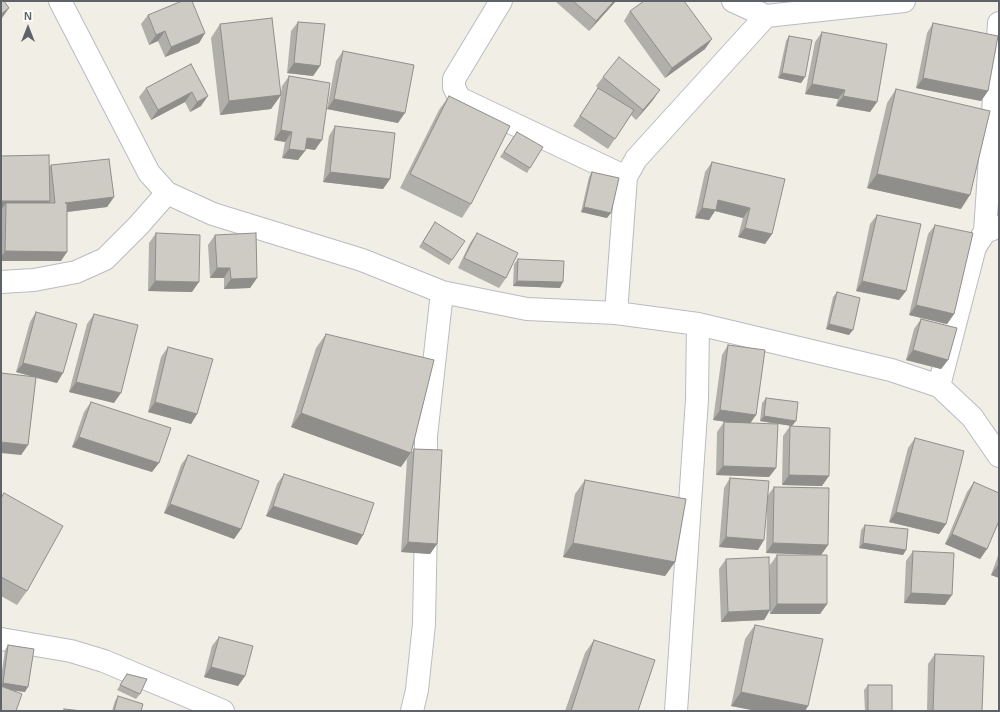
<!DOCTYPE html>
<style>
body{margin:0}
#map{position:relative;width:1000px;height:712px;overflow:hidden;background:#f1eee6;font-family:Helvetica,sans-serif}
canvas{display:block}
.frame{position:absolute;inset:0;border:2px solid #5d6368;pointer-events:none}
.north{position:absolute;left:8px;top:8px;width:40px;height:40px;-webkit-text-stroke:3px #fff;paint-order:stroke;rotate:0deg;font-size:11px;font-weight:700;line-height:16px;text-align:center;color:#5d6368}
.north::after{content:'';display:block;margin:auto;width:14px;height:18px;background:#5d6368;clip-path:polygon(50% 0,100% 100%,50% 72%,0 100%)}
</style>
<div id="map">
<canvas width="1000" height="712"></canvas>
<div class="frame"></div>
<div class="north">N</div>
</div>
<script>
const ctx = document.querySelector('canvas').getContext('2d');
ctx.lineJoin = 'round';
function shape(rows) {
  const path = new Path2D();
  for (const r of rows) {
    path.moveTo(r[0], r[1]);
    for (let i = 2; i < r.length; i += 2) path.lineTo(r[i], r[i + 1]);
  }
  return path;
}
function trace(path, color, width, dash) {
  ctx.strokeStyle = color;
  ctx.lineWidth = width;
  ctx.lineCap = dash ? 'butt' : 'round';
  ctx.setLineDash(dash || []);
  ctx.stroke(path);
}
function fill(path, color) {
  ctx.fillStyle = color;
  ctx.fill(path, 'evenodd');
}
const minor = shape([
 [60,1,149,173,167,193,213,214,362,260,442,292,527,309,616,313,698,324,891,370,939,386,972,417,999,456],
 [501,1,454,79,454,87,459,98,626,177],
 [733,1,766,16,904,1],
 [985,232,999,23],
 [1,282,34,280,76,272,105,259,138,226,167,193],
 [616,313,626,177,636,159,766,16],
 [939,386,975,247,985,232,998,227],
 [426,479,426,436,442,292],
 [1,639,71,651,104,661,223,711],
 [412,711,417,690,424,624,426,523],
 [676,711,697,399,698,324]
]);
trace(minor, '#b8bcc1', 24);
trace(minor, '#fff', 22);
fill(shape([
 [555,1,616,1,589,31],
 [630,11,705,49,665,78,624,21],
 [148,15,205,33,199,43,165,57,158,41,149,45,141,24],
 [298,22,320,66,313,76,287,73,291,31],
 [933,23,988,91,981,101,916,88,927,33],
 [220,24,281,95,271,109,220,115,211,38],
 [822,32,877,102,870,112,836,106,838,99,805,94,815,42],
 [789,36,805,77,801,83,778,78,786,41],
 [343,51,398,123,327,109,336,61],
 [191,64,201,106,190,112,185,102,151,120,139,97,146,88],
 [289,76,315,150,305,148,298,160,282,158,285,142,274,140,282,86],
 [603,77,653,100,636,120,631,115,608,149,573,126,598,88,596,86],
 [896,89,961,209,867,188,887,103],
 [449,96,471,204,462,218,400,188,439,110],
 [335,126,390,179,383,189,323,182,329,136],
 [517,132,530,168,527,173,500,157],
 [1,156,49,167,51,165,114,197,107,207,67,212,61,261,1,261],
 [712,162,772,234,765,244,738,237,743,218,715,211,709,220,695,218,705,172],
 [592,172,607,218,581,212,589,177],
 [877,215,906,291,899,300,856,291,870,224],
 [435,222,452,260,449,265,419,247],
 [935,225,954,314,947,324,909,315,928,234],
 [156,233,192,292,148,291,149,243],
 [477,233,506,278,499,288,458,268,470,243],
 [215,235,257,278,250,288,224,289,224,278,210,278,208,245],
 [518,259,560,288,513,286,514,264],
 [837,292,849,335,826,329,833,297],
 [36,312,57,383,36,378,28,445,21,455,34,377,16,372,30,322],
 [94,314,114,403,69,392,87,324],
 [921,319,948,360,941,369,906,360,914,329],
 [326,334,401,467,291,427,316,348],
 [728,345,756,415,750,423,776,468,769,477,716,475,717,432,724,422,734,423,713,420,722,355],
 [168,347,197,414,191,424,148,412,161,357],
 [766,398,792,426,760,421,762,403],
 [91,402,152,472,72,447,84,412],
 [790,426,822,486,782,485,783,436],
 [915,438,946,524,939,534,889,522,908,448],
 [414,449,437,544,430,554,401,552,407,459],
 [188,455,241,529,234,539,164,513,181,465],
 [284,474,363,535,357,545,266,516,277,484],
 [730,478,768,495,774,487,828,545,821,555,766,553,767,509,758,550,719,547,724,488],
 [585,480,675,562,665,576,563,557,575,494],
 [974,482,987,549,980,559,945,544,967,492],
 [4,493,27,591,17,605,1,596,1,497],
 [865,525,906,550,903,555,859,548,861,530],
 [913,551,945,605,904,603,906,561],
 [999,553,999,578,991,575],
 [777,555,827,604,820,614,770,614,770,565],
 [726,559,770,610,764,620,721,622,719,569],
 [755,625,808,706,805,711,757,711,731,706,745,639],
 [219,637,245,676,238,686,204,677,212,646],
 [594,640,638,711,565,711,585,653],
 [8,645,25,692,12,690,1,711,1,678,5,650],
 [935,654,982,711,927,711,928,664],
 [127,674,140,694,136,699,117,690],
 [868,685,892,711,865,711,864,690],
 [118,696,141,711,112,711,115,701]
]), '#b1afa9');
fill(shape([
 [614,1,616,1,589,31,596,21],
 [9,8,2,18,1,19,1,14],
 [165,31,158,41,149,45,156,35],
 [205,33,199,43,165,57,171,47],
 [712,39,705,49,665,78,672,68],
 [294,63,320,66,313,76,287,73],
 [782,73,805,77,801,83,778,78],
 [923,78,988,91,981,101,916,88],
 [812,84,845,90,838,99,805,94],
 [660,90,653,100,636,120,643,110],
 [192,92,185,102,151,120,158,110],
 [281,95,271,109,220,115,229,101],
 [208,96,201,106,190,112,197,102],
 [843,96,877,102,870,112,836,106],
 [334,99,405,113,398,123,327,109],
 [281,130,292,132,285,142,274,140],
 [307,138,322,140,315,150,300,148],
 [289,149,305,151,298,160,282,158],
 [330,172,390,179,383,189,323,182],
 [877,174,970,195,961,209,867,188],
 [114,197,107,207,58,213,65,203],
 [718,200,750,208,743,218,715,211,709,220,695,218,702,208],
 [1,201,50,201,43,211,6,203,1,210],
 [584,207,611,213,607,218,581,212],
 [745,228,772,234,765,244,738,237],
 [5,251,67,252,61,261,1,261,1,257],
 [217,268,230,268,224,278,210,278],
 [257,278,250,288,224,289,231,279],
 [155,281,199,282,192,292,148,291],
 [517,281,563,282,560,288,513,286],
 [862,281,906,291,899,300,856,291],
 [916,305,954,314,947,324,909,315],
 [829,324,853,330,849,335,826,329],
 [913,350,948,360,941,369,906,360],
 [23,363,63,373,57,383,16,372],
 [76,382,121,393,114,403,69,392],
 [155,402,197,414,191,424,148,412],
 [720,410,756,415,749,425,713,420],
 [301,413,411,453,401,467,291,427],
 [764,416,796,421,792,426,760,421],
 [79,437,159,463,152,472,72,447],
 [1,442,28,445,21,455,1,453],
 [723,466,776,468,769,477,716,475],
 [789,475,829,476,822,486,782,485],
 [170,504,241,529,234,539,164,513],
 [273,506,363,535,357,545,266,516],
 [896,512,946,524,939,534,889,522],
 [952,534,987,549,980,559,945,544],
 [726,537,764,540,758,550,719,547],
 [408,542,437,544,430,554,401,552],
 [573,543,675,562,665,576,563,557],
 [773,543,828,545,821,555,766,553],
 [863,543,906,550,903,555,859,548],
 [998,565,999,566,999,578,991,575],
 [911,593,952,595,945,605,904,603],
 [777,604,827,604,820,614,770,614],
 [770,610,764,620,721,622,728,612],
 [211,667,245,676,238,686,204,677],
 [3,683,28,687,25,692,1,689,1,686],
 [741,692,808,706,805,711,757,711,731,706]
]), '#908e8a');
const building = shape([
 [1,1,4,1,9,8,1,14,1,1],
 [182,1,192,1,205,33,171,47,165,31,156,35,148,15,182,1],
 [573,1,614,1,596,21,573,1],
 [644,1,684,1,712,39,672,68,630,11,644,1],
 [272,18,281,95,229,101,220,24,272,18],
 [298,22,325,24,320,66,294,63,298,22],
 [933,23,998,36,988,91,923,78,933,23],
 [822,32,887,44,877,102,843,96,845,90,812,84,822,32],
 [789,36,812,40,805,77,782,73,789,36],
 [343,51,414,65,405,113,334,99,343,51],
 [619,57,660,90,643,110,603,77,619,57],
 [191,64,208,96,197,102,192,92,158,110,146,88,191,64],
 [289,76,330,83,322,140,307,138,305,151,289,149,292,132,281,130,289,76],
 [598,88,634,110,615,139,580,116,598,88],
 [896,89,990,111,970,195,877,174,896,89],
 [449,96,510,126,471,204,410,174,449,96],
 [335,126,395,133,390,179,330,172,335,126],
 [517,132,543,147,530,168,504,152,517,132],
 [49,155,50,201,1,201,1,156,49,155],
 [109,159,114,197,65,203,67,203,67,252,5,251,6,203,55,203,51,165,109,159],
 [712,162,785,179,772,234,745,228,750,208,718,200,716,210,702,208,712,162],
 [592,172,619,178,611,213,584,207,592,172],
 [877,215,921,224,906,291,862,281,877,215],
 [435,222,465,241,452,260,423,242,435,222],
 [935,225,973,233,954,314,916,305,935,225],
 [156,233,200,235,199,282,155,281,156,233],
 [256,233,257,278,231,279,230,268,217,268,215,235,256,233],
 [477,233,518,253,506,278,464,258,477,233],
 [518,259,564,261,563,282,517,281,518,259],
 [837,292,860,298,853,330,829,324,837,292],
 [36,312,77,324,63,373,23,363,36,312],
 [94,314,138,325,121,393,76,382,94,314],
 [921,319,957,328,948,360,913,350,921,319],
 [326,334,434,360,411,453,301,413,326,334],
 [728,345,765,350,756,415,720,410,728,345],
 [168,347,213,359,197,414,155,402,168,347],
 [1,373,36,377,28,445,1,442,1,373],
 [766,398,798,402,796,421,764,416,766,398],
 [91,402,171,428,159,463,79,437,91,402],
 [724,422,778,424,776,468,723,466,724,422],
 [790,426,830,428,829,476,789,475,790,426],
 [915,438,964,451,946,524,896,512,915,438],
 [414,449,442,450,437,544,408,542,414,449],
 [188,455,259,481,241,529,170,504,188,455],
 [284,474,374,503,363,535,273,506,284,474],
 [730,478,769,481,764,540,726,537,730,478],
 [585,480,686,499,675,562,573,543,585,480],
 [974,482,999,493,999,521,987,549,952,534,974,482],
 [774,487,829,488,828,545,773,543,774,487],
 [4,493,63,526,27,591,1,577,1,498,4,493],
 [865,525,908,529,906,550,863,543,865,525],
 [913,551,954,553,952,595,911,593,913,551],
 [777,555,827,555,827,604,777,604,777,555],
 [769,557,770,610,728,612,726,559,769,557],
 [755,625,823,639,808,706,741,692,755,625],
 [219,637,253,646,245,676,211,667,219,637],
 [594,640,655,660,638,711,571,711,594,640],
 [8,645,34,649,28,687,3,683,8,645],
 [935,654,984,656,982,711,933,711,935,654],
 [127,674,147,679,140,694,120,685,127,674],
 [868,685,892,685,892,711,868,711,868,685],
 [1,686,22,694,16,711,1,711,1,686],
 [118,696,143,704,141,711,114,711,118,696],
 [64,709,82,711,64,711,64,709]
]);
fill(building, '#cecbc5');
trace(building, '#908e8a', 1);
</script>
